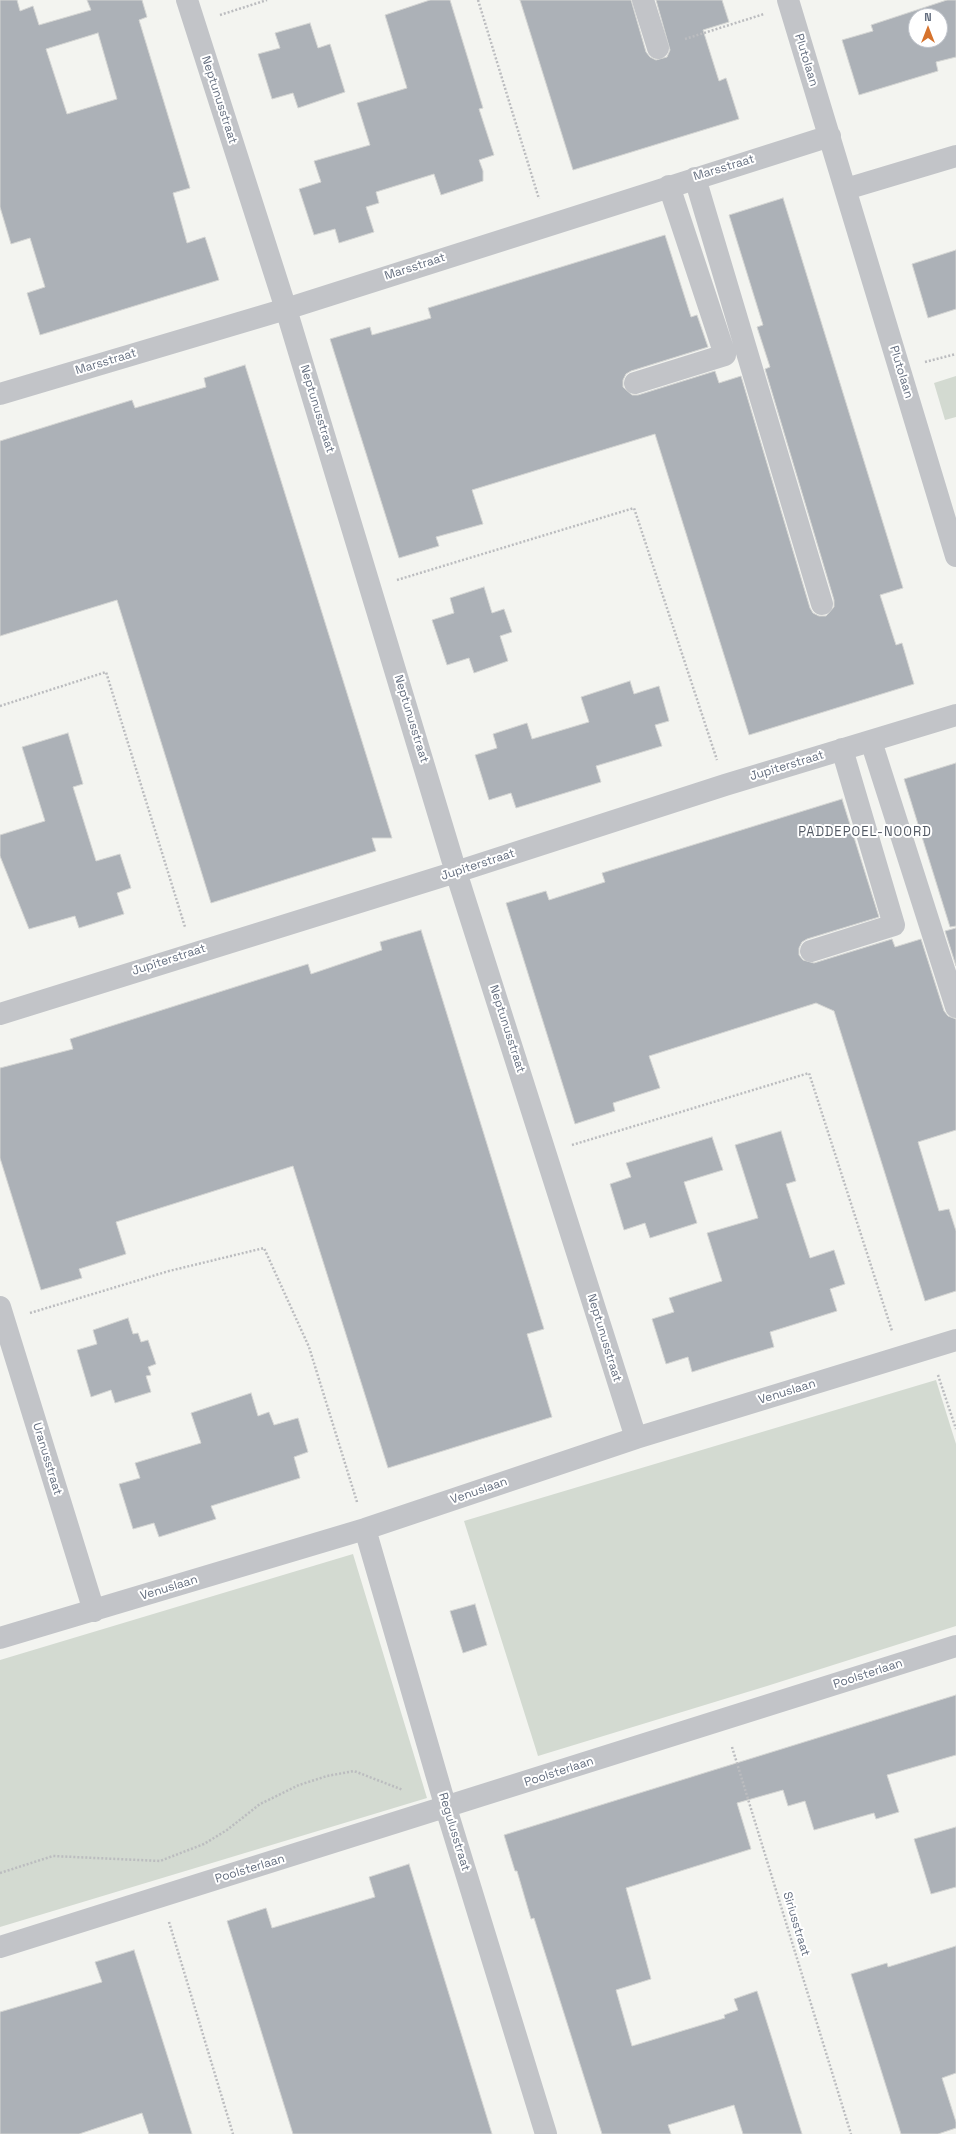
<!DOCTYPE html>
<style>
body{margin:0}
#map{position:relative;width:956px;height:2134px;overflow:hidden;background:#f3f4f0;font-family:"Space Grotesk",sans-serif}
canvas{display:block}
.north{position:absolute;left:908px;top:8px;width:40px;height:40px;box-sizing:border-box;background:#fff;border:1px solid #c1c5cc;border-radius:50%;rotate:0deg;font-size:11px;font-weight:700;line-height:16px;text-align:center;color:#646e7f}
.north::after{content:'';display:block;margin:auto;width:14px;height:18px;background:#d6732d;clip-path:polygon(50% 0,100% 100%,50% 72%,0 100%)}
</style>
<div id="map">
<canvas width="956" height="2134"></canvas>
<div class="north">N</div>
</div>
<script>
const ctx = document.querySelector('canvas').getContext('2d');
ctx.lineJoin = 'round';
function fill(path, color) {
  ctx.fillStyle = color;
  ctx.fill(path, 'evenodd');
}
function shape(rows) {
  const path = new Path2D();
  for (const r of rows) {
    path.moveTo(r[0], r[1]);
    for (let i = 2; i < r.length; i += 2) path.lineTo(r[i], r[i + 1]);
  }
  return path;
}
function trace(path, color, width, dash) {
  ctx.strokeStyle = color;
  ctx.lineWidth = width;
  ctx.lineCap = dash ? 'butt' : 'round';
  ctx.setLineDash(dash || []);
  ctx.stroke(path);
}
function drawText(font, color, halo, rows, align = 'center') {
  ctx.font = font + ' "Space Grotesk",sans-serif';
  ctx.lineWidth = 4;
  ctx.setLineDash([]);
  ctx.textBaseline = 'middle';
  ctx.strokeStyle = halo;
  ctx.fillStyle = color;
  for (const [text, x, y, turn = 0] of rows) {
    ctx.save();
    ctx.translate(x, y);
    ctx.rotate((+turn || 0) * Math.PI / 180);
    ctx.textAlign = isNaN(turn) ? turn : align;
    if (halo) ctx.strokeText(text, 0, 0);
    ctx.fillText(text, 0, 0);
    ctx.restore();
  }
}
fill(shape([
 [956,376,956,417,945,420,934,383],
 [936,1380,956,1444,956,1626,767,1686,538,1756,464,1521],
 [353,1554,427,1798,0,1927,0,1660]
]), '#d3dad1');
const building = shape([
 [0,0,17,0,20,11,33,6,39,25,91,10,87,0,142,0,147,17,139,20,190,188,173,193,187,243,205,237,219,280,40,335,27,293,45,287,30,238,11,244,0,207,0,0],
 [98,33,117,99,67,114,46,49,98,33],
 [430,0,450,0,483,108,479,109,494,155,479,160,483,171,483,181,441,195,434,174,376,192,379,203,366,207,374,232,339,243,335,229,314,235,299,189,321,182,314,161,370,145,357,103,407,88,385,15,430,0],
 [520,0,631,0,646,52,650,57,656,60,667,57,670,50,656,0,722,0,729,22,703,30,719,81,726,78,739,119,573,170,520,0],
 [947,0,956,0,956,57,936,62,938,71,859,95,842,40,873,31,871,25,947,0],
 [916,16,940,16,940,40,916,40,916,16],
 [310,23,318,48,330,44,345,92,298,108,293,93,272,99,258,54,280,48,275,33,310,23],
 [783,198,903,588,880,595,896,645,902,643,914,684,749,735,655,434,472,490,483,524,436,537,439,546,399,558,330,339,370,327,372,335,431,318,428,308,665,235,691,317,697,315,708,347,631,371,626,374,623,380,623,387,632,395,638,395,715,371,719,383,741,376,810,608,813,613,819,616,826,616,834,607,834,600,765,369,770,367,757,327,763,325,729,215,783,198],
 [956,250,956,309,928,318,912,264,956,250],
 [245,365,392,838,372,838,376,851,211,903,117,600,0,636,0,441,132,400,135,408,206,387,204,378,245,365],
 [484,587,492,613,504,609,512,632,500,636,508,661,474,673,469,658,447,665,432,620,454,613,450,598,484,587],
 [630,681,634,694,659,686,669,721,655,725,662,746,596,766,601,782,516,808,511,793,489,800,475,755,497,748,493,734,527,723,532,739,589,722,581,697,630,681],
 [68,733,83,784,73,787,96,861,120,854,131,888,117,893,124,914,79,928,75,916,29,929,0,856,0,835,45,821,22,747,68,733],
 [956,763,956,926,950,927,904,779,956,763],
 [842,799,879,917,807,939,802,942,799,948,799,955,803,960,814,963,892,939,895,947,921,939,944,1011,948,1016,956,1019,956,1130,918,1142,939,1211,949,1209,956,1231,956,1291,925,1301,834,1011,816,1003,649,1056,660,1088,613,1103,615,1111,575,1124,506,903,546,891,549,900,605,882,602,873,842,799],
 [956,928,956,966,945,931,956,928],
 [421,930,544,1329,527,1334,552,1417,388,1468,293,1166,116,1222,126,1254,79,1269,82,1278,41,1290,0,1158,0,1068,73,1049,70,1039,308,964,311,974,382,950,380,942,421,930],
 [781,1131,796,1181,786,1184,810,1258,834,1250,845,1284,830,1289,837,1311,770,1332,774,1347,727,1361,692,1372,688,1357,666,1364,652,1319,674,1312,669,1298,722,1281,707,1233,758,1218,735,1145,781,1131],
 [712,1137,723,1170,684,1182,697,1223,650,1238,645,1223,624,1230,610,1184,631,1177,626,1163,712,1137],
 [128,1318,133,1334,138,1333,141,1342,148,1340,156,1364,148,1367,151,1375,146,1376,151,1392,115,1403,111,1390,91,1397,77,1350,97,1344,93,1330,128,1318],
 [251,1393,258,1416,269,1412,274,1425,298,1418,308,1452,294,1457,300,1478,211,1506,216,1519,159,1537,154,1523,133,1529,119,1484,140,1478,135,1463,201,1443,191,1413,251,1393],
 [475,1604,487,1645,463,1653,450,1611,475,1604],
 [956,1695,956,1755,887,1775,899,1812,876,1819,874,1813,814,1830,805,1801,788,1806,783,1790,737,1803,751,1849,626,1888,651,1979,616,1990,632,2046,725,2018,724,2015,738,2010,734,1999,757,1991,802,2134,743,2134,734,2105,668,2125,671,2134,602,2134,534,1918,531,1919,517,1871,515,1871,504,1835,956,1695],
 [956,1827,956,1887,931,1894,914,1839,956,1827],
 [409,1864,492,2134,293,2134,227,1921,266,1908,272,1928,375,1897,369,1877,409,1864],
 [956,1946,956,2073,942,2078,956,2122,956,2128,938,2134,901,2134,851,1974,887,1963,888,1967,956,1946],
 [134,1950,192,2134,149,2134,142,2113,79,2134,0,2134,0,2012,102,1982,95,1962,134,1950]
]);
fill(building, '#acb1b7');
trace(building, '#d4d5d3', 1);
trace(shape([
 [478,0,539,199],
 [220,15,267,0],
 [685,39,764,14],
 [925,362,956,354],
 [397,580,634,508,717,760],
 [0,706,106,672,185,927],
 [572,1145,809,1073,892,1331],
 [30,1313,169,1271,264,1248,309,1347,357,1502],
 [938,1375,956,1429],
 [732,1747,851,2134],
 [0,1873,53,1856,160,1861,204,1844,227,1830,260,1804,299,1785,327,1776,354,1771,403,1790],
 [169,1922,233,2134]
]), '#bbbcbf', 2.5, [2, 2]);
trace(shape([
 [187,0,286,309,456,872,636,1438],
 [643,0,658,48],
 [788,0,956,556],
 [695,178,822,604],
 [846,189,956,156],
 [635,383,725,355,669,186],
 [0,394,286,309,830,136],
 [871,741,956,1007],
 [811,951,894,925,842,749],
 [0,1014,456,872,725,785,956,715],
 [0,1307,94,1611],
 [365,1529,446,1808,546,2134],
 [0,1638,365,1529,636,1438,956,1340],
 [0,1947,956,1646]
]), '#c2c4c8', 22);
drawText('12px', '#646e7f', '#fff', [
 ["Plutolaan",806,60,73],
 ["Neptunusstraat",219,100,72],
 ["Marsstraat",724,168,-17],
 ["Marsstraat",415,267,-18],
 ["Marsstraat",106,362,-17],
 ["Plutolaan",901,372,73],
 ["Neptunusstraat",317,409,73],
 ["Neptunusstraat",411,719,73],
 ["Jupiterstraat",787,766,-17],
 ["Jupiterstraat",478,865,-18],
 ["Jupiterstraat",169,960,-18],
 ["Neptunusstraat",507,1029,72],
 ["Neptunusstraat",604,1338,73],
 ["Venuslaan",787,1392,-17],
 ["Uranusstraat",47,1459,73],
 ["Venuslaan",479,1491,-19],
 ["Venuslaan",169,1588,-17],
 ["Poolsterlaan",868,1674,-18],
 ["Poolsterlaan",559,1772,-18],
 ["Regulusstraat",454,1832,73],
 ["Poolsterlaan",250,1869,-17],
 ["Siriusstraat",796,1924,73]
]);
ctx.letterSpacing = '1px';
drawText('13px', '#525964', '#fff', [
 ["PADDEPOEL-NOORD",865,832]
]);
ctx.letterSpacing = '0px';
</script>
